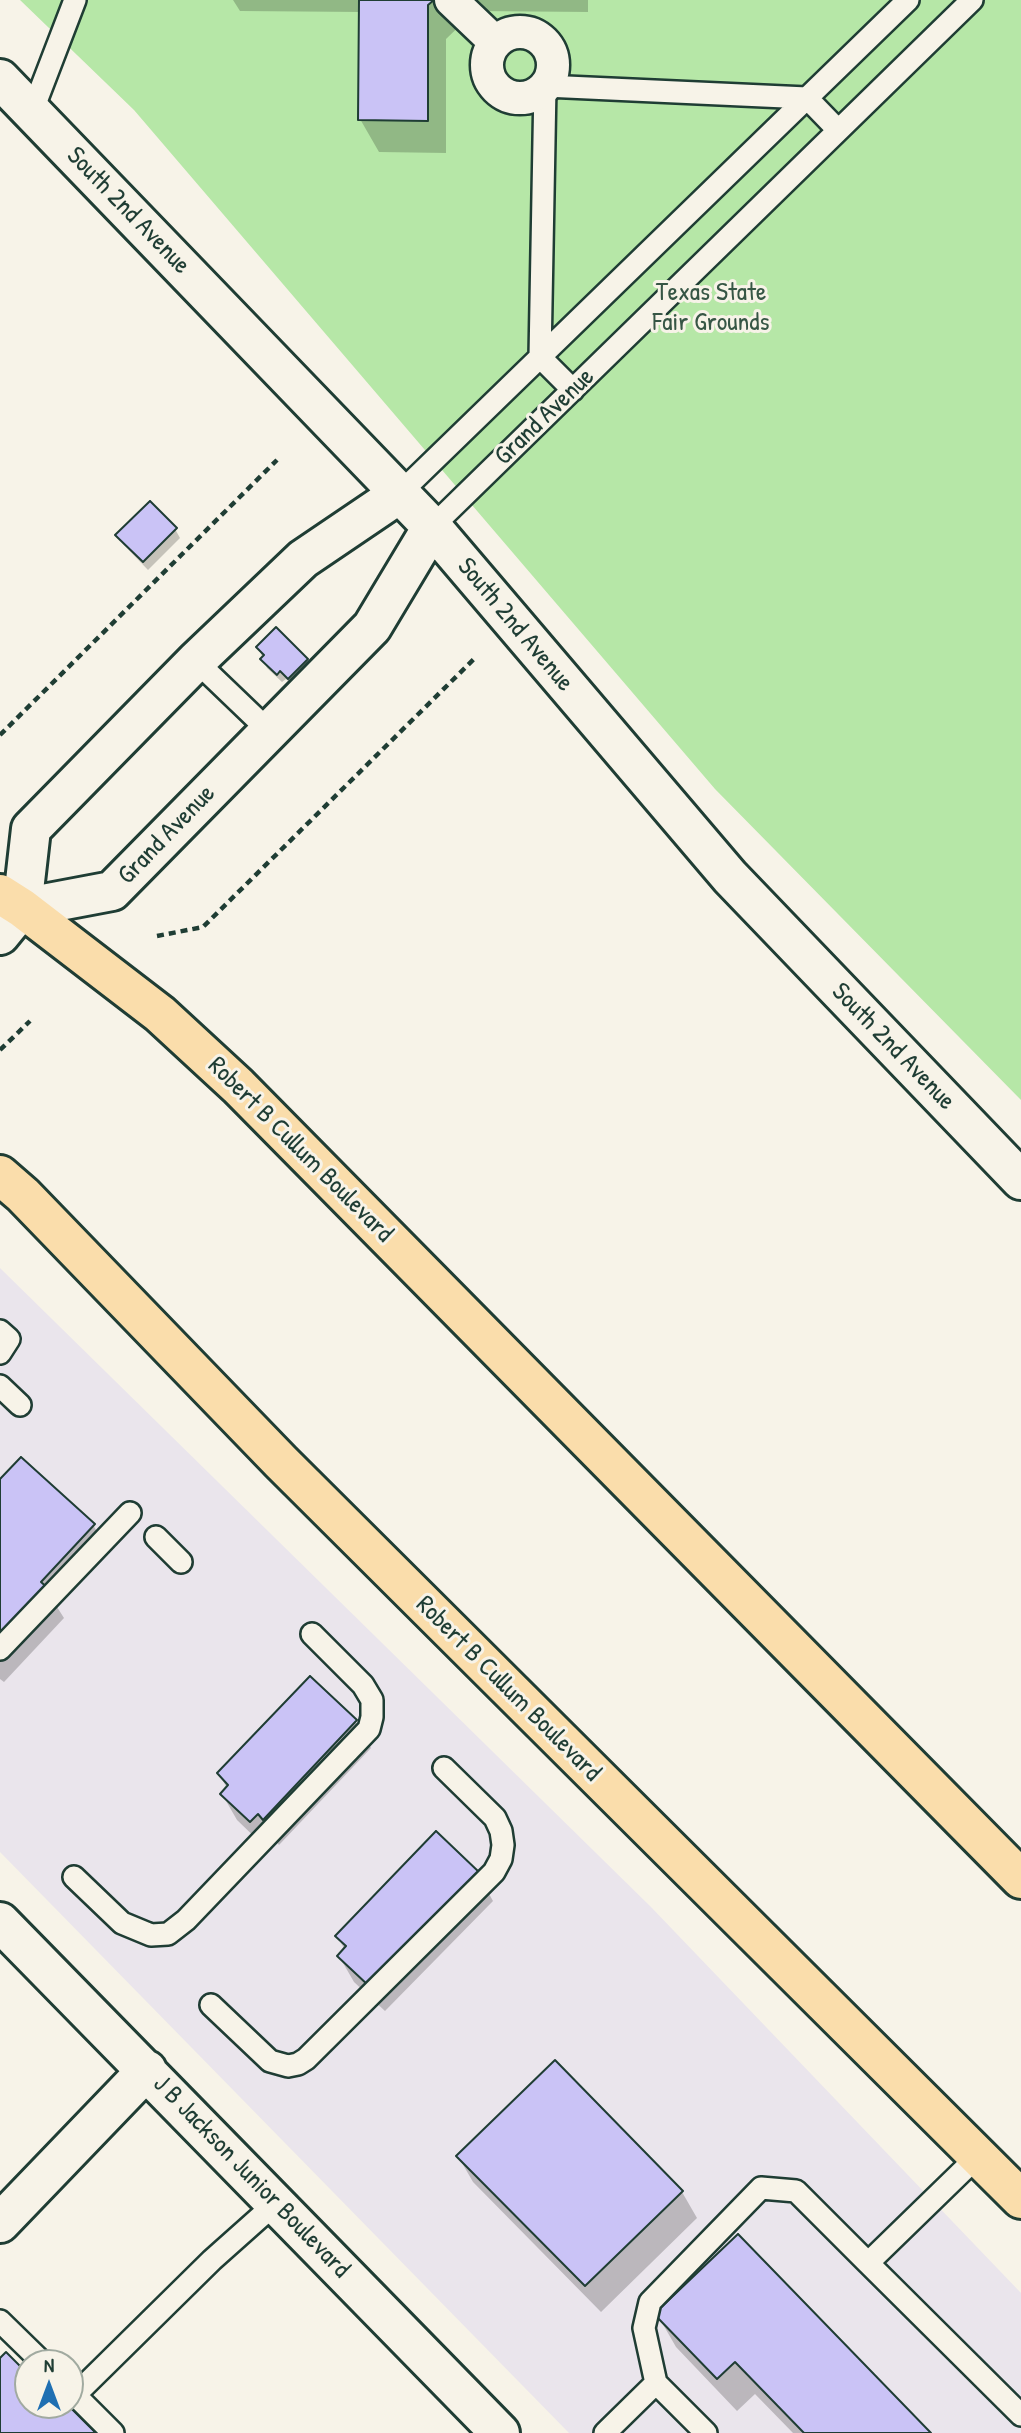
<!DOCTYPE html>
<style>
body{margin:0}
#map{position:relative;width:1021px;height:2433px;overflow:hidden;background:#f7f3e8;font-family:"Patrick Hand",sans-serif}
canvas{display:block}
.north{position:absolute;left:14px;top:2349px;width:70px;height:70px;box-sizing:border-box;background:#f7f3e8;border:2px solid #a1aaa0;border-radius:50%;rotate:0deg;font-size:19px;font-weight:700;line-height:28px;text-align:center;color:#1f3d34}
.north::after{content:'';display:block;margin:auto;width:24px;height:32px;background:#1f6fb2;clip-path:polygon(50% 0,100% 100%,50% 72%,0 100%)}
</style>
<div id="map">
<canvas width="1021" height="2433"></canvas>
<div class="north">N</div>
</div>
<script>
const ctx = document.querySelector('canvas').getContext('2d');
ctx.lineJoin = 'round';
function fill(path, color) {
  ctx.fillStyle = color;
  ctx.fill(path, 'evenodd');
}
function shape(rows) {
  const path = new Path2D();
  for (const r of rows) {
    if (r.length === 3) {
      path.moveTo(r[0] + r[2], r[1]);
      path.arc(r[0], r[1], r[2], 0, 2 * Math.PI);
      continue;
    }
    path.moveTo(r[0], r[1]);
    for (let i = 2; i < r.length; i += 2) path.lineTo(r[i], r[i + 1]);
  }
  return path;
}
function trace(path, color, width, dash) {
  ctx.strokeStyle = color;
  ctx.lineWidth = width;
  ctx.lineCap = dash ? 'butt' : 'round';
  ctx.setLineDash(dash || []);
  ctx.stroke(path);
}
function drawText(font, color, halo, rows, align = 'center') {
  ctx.font = font + ' "Patrick Hand",sans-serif';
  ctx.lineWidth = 6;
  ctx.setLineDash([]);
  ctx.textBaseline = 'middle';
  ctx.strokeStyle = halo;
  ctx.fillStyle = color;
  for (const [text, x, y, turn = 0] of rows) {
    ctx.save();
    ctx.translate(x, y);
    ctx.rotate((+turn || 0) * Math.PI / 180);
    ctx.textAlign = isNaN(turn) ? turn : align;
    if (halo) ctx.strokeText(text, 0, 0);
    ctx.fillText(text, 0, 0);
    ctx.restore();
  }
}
fill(shape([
 [0,1268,651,1907,1021,2293,1021,2433,569,2433,0,1852]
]), '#eae5ec');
fill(shape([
 [20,0,1021,0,1021,1100,715,789,134,110]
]), '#b6e7a7');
fill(shape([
 [233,0,588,0,588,12,475,11,446,39,446,153,379,152,360,119,360,12,240,11],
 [175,529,180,538,148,570,123,544,118,535],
 [276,630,307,661,312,669,294,687,286,679,282,682,267,668,258,647],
 [0,1482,93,1525,109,1551,57,1607,64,1618,4,1682,0,1679],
 [355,1721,371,1748,279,1845,274,1839,266,1848,237,1820,222,1794,227,1788,219,1774],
 [478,1874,493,1901,385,2011,354,1982,339,1956,345,1950,337,1936],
 [458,2156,682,2192,697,2218,601,2312,473,2182],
 [657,2314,928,2433,793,2433,755,2394,737,2411,676,2347]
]), '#0003');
const building = shape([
 [359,0,434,0,428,5,428,121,358,120,359,0],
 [150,501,177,528,143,562,115,535,150,501],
 [276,627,308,659,288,679,280,671,277,675,260,659,264,655,256,647,276,627],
 [21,1457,95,1524,41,1582,50,1590,0,1644,0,1479,21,1457],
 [310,1676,357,1720,263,1820,258,1814,250,1822,220,1794,228,1785,217,1773,310,1676],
 [436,1831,480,1873,369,1986,337,1956,346,1946,335,1936,436,1831],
 [555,2060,683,2191,585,2286,456,2156,555,2060],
 [738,2234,931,2433,804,2433,735,2362,717,2379,654,2314,738,2234],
 [6,2352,28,2374,28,2405,68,2405,96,2433,0,2433,0,2358,6,2352]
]);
fill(building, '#cac3f6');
trace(building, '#1f3d34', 2);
const service = shape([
 [32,112,75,0],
 [573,390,540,357,545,86,807,98,838,130],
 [399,494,908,0],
 [432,527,972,0],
 [196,661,269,731],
 [0,1331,9,1339,0,1353],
 [0,1386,20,1405],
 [156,1537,181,1562],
 [0,1649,130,1513],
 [74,1877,122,1923,151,1935,168,1934,186,1920,369,1729,372,1717,372,1700,363,1685,312,1634],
 [211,2005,270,2061,288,2066,298,2064,306,2059,494,1872,501,1859,503,1845,501,1831,495,1818,444,1768],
 [868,2263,1021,2415],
 [0,2321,43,2363],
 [70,2390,113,2433],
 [75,2395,212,2260,276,2203],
 [605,2433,656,2383],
 [706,2433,656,2383,644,2328,650,2302,761,2188,796,2191,868,2263,978,2156]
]);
const pedestrian = shape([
 [451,0,495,42],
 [520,65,33]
]);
const minor = shape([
 [0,79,432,527,730,877,1021,1180],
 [399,494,303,559,196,661,31,829,22,908,112,891,372,627,432,527],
 [0,1922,500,2433],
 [0,2223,147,2070]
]);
const tertiary = shape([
 [0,935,22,908]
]);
const primary = shape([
 [0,894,22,908,160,1014,238,1086,1021,1879],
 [0,1175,23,1195,281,1462,1021,2199]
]);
trace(service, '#1f3d34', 26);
trace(pedestrian, '#1f3d34', 37);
trace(minor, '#1f3d34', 44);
trace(tertiary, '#1f3d34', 44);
trace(primary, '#1f3d34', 44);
trace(shape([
 [0,735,277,460],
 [157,936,203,927,476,657],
 [0,1050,30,1021]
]), '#1f3d34', 4.5, [7, 5]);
trace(service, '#f7f3e8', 21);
trace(pedestrian, '#f7f3e8', 32);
trace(minor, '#f7f3e8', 38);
trace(tertiary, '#f7f3e8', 38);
trace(primary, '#faddab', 38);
drawText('26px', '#1f3d34', '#f7f3e8', [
 ["South 2nd Avenue",128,211,46],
 ["Grand Avenue",545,417,-44],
 ["South 2nd Avenue",515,625,50],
 ["Grand Avenue",167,835,-46],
 ["South 2nd Avenue",893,1047,46],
 ["Robert B Cullum Boulevard",300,1150,45],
 ["Robert B Cullum Boulevard",508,1689,45],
 ["J B Jackson Junior Boulevard",251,2177,46]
]);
drawText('26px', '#365645', '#f7f3e8', [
 ["Texas State",711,293],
 ["Fair Grounds",711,323]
]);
</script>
